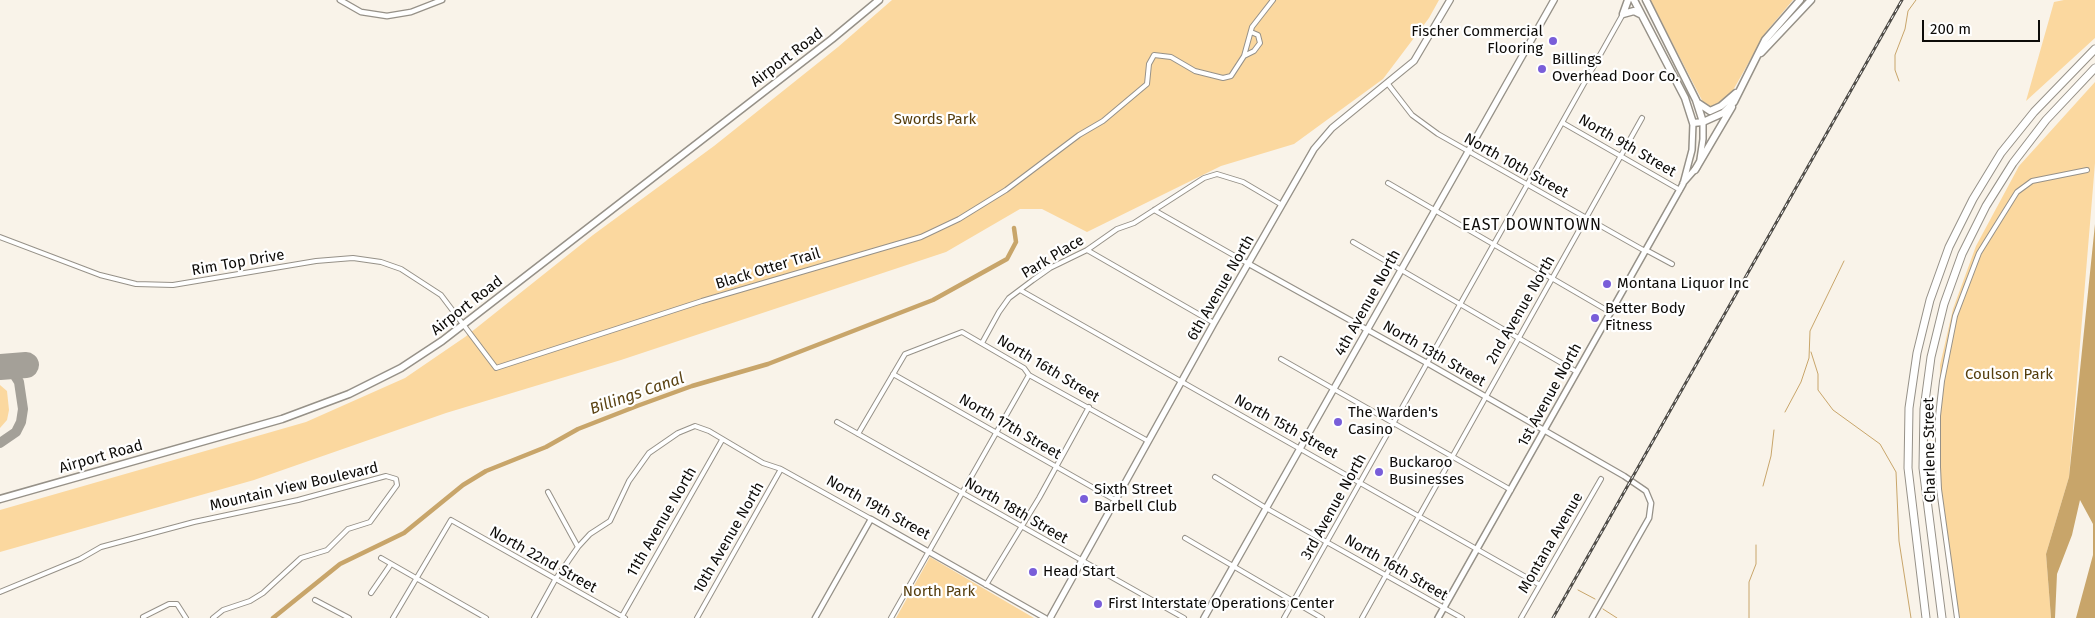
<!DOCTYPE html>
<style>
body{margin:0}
#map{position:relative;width:2095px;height:618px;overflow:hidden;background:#f9f3e9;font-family:"Fira Sans",sans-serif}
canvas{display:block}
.scale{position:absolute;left:1922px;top:20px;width:118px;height:22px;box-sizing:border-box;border:2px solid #0d0b08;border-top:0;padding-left:6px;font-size:15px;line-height:18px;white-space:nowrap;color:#0d0b08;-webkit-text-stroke:4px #fff;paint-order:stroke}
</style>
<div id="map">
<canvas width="2095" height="618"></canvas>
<div class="scale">200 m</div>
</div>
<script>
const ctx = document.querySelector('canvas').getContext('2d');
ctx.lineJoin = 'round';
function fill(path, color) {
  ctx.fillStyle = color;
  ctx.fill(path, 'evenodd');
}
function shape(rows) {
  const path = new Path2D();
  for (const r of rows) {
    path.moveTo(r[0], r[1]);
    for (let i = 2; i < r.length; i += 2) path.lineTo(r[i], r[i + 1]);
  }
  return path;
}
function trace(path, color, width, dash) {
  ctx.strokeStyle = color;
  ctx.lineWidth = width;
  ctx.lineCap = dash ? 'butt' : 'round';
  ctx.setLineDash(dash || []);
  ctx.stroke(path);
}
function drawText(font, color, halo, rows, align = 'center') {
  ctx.font = font + ' "Fira Sans",sans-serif';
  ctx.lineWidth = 4.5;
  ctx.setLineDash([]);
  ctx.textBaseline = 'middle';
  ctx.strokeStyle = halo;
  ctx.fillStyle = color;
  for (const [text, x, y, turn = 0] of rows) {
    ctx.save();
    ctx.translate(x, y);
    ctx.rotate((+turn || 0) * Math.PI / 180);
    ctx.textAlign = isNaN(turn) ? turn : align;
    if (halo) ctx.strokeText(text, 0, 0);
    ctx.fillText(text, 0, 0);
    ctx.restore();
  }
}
fill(shape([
 [892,0,1439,0,1429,18,1383,79,1294,144,1221,166,1087,232,1042,209,1020,209,946,252,621,360,446,413,254,480,0,552,0,510,306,422,405,378,465,337,593,235,714,146,838,47],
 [1650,0,1793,0,1766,32,1732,92,1724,100,1710,107,1704,104],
 [2064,0,2095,0,2095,38,2026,101,2054,2],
 [2095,82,2095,163,2069,477,2046,554,2051,618,1958,618,1939,489,1940,365,1953,309,1976,246,2019,166],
 [0,385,7,391,9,410,7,420,0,428],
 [930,557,1034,618,896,618]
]), '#fbd89f');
fill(shape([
 [2095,224,2095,618,2076,618,2093,555,2093,524,2080,500,2072,535,2057,574,2055,618,2051,618,2046,554,2069,477]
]), '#c8a56a');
trace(shape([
 [1899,81,1895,70,1895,55,1905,29,1908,11,1916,0],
 [1811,352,1818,374,1818,390,1833,410,1880,444,1896,472,1899,541,1911,618],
 [1785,412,1801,382,1809,358,1810,331,1844,261],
 [1763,486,1771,456,1774,430],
 [1578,590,1595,599],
 [1603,609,1617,618],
 [1749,618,1749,582,1756,564,1756,545]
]), '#c8a56a', 1);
trace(shape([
 [273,618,340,564,404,533,463,485,486,471,546,447,578,429,637,406,692,386,768,364,933,300,1007,259,1016,242,1014,228]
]), '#c8a56a', 4.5);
trace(shape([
 [0,443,16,432,21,422,23,409,19,382,12,371,3,367]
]), '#a4a098', 10);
trace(shape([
 [0,367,26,365]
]), '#a4a098', 26);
const minor = shape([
 [1244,56,1254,51,1260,43,1258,35,1251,32],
 [1388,84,1412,115,1438,134,1645,251],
 [1563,123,1680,190],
 [1388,183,1610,312],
 [1154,210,1249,264],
 [0,237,100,275,136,284,173,285,316,261,353,258,381,262,401,269,441,295,496,368,702,301,921,237,959,219,1006,190,1079,135,1103,121,1147,84,1149,64,1154,55,1171,57,1195,71,1223,78,1231,76,1244,56,1252,27,1273,0],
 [1353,242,1577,372],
 [1087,250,1214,323],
 [1646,250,1672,264],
 [1020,290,1540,585],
 [982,343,999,312,1009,298,1033,280,1050,268,1087,250,1117,229,1134,223,1204,178,1217,174,1243,182,1282,205],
 [1281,359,1511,490],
 [893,374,1115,500],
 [837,422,1184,618],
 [858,434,905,354,962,332,1024,368,1029,375,1148,441],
 [1215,477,1266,508,1462,618],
 [548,492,578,547],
 [1185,538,1322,618],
 [381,558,486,618],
 [986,585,1039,498,1089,407],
 [0,592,80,559,101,547,194,522,298,500,386,476,396,479,397,485,370,522,348,529,327,550,301,558,263,593,250,601,223,610,213,618],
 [371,593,391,564],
 [315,600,349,618],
 [622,616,722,440],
 [143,617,169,604,177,604,186,618],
 [393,618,451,520,625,618],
 [534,618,555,580,578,547,590,534,610,521,629,481,649,453,678,433,695,426,709,431,763,463,781,469,871,519],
 [697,618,781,469],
 [891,618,1029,375],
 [1284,618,1623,14],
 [1362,618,1642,118],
 [1521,618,1601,479],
 [1957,618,1939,489,1938,467,1938,416,1942,381,1955,316,1979,253,2017,192,2032,181,2087,170]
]);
const tertiary = shape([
 [340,0,361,12,387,16,411,12,442,0],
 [1249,264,1427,363,1624,476,1646,491,1651,503,1649,518,1592,618],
 [815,618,871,519,1045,618]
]);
const secondary = shape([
 [1700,159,1703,139,1703,122],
 [1683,183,1697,167],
 [1438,618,1683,184,1692,150,1693,123]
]);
const primary = shape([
 [1050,618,1214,323,1314,149,1332,128,1414,61,1450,0],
 [1204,618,1554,0]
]);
const trunk = shape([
 [1634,0,1685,98,1693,123,1703,122,1723,113,1734,102,1765,40,1800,0],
 [1646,0,1696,100,1703,122],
 [1623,14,1634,11,1640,14],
 [1623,14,1628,0],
 [1761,53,1811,0],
 [1698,103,1710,111,1721,106,1736,93],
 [1695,170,1732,107],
 [0,499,282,419,349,394,401,368,442,341,832,39,879,0]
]);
const motorway = shape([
 [1926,618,1908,468,1909,408,1917,353,1930,300,1949,247,1973,199,2001,153,2034,112,2095,49],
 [1942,618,1923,468,1924,409,1931,357,1944,304,1962,254,1986,206,2013,163,2046,120,2095,68]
]);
trace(minor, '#969188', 6);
trace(tertiary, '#969188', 7);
trace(secondary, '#969188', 8);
trace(primary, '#969188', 8);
trace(trunk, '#969188', 9);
trace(motorway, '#969188', 9);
trace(minor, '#fff', 4);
trace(tertiary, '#fff', 4.5);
trace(secondary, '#fff', 5);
trace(primary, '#fff', 5.5);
trace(trunk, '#fff', 6);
trace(motorway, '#fff', 7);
const rail = shape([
 [1553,618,1902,0]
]);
trace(rail, '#504d48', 3);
trace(rail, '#fff', 1, [4]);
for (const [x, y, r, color] of [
 [1553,41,5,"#795ed9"],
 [1542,69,5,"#795ed9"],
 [1607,284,5,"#795ed9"],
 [1595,318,5,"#795ed9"],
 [1338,422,5,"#795ed9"],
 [1379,472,5,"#795ed9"],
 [1084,499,5,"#795ed9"],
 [1033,572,5,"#795ed9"],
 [1098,604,5,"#795ed9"]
]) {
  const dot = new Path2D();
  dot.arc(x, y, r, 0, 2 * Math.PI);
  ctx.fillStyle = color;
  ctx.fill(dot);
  trace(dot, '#fff', 2);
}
drawText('15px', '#0d0b08', '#fff', [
 ["Fischer Commercial",1543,32,"right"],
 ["Flooring",1543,49,"right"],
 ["Billings",1552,60],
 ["Overhead Door Co.",1552,77],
 ["Montana Liquor Inc",1617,284],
 ["Better Body",1605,309],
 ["Fitness",1605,326],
 ["The Warden's",1348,413],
 ["Casino",1348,430],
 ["Buckaroo",1389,463],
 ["Businesses",1389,480],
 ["Sixth Street",1094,490],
 ["Barbell Club",1094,507],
 ["Head Start",1043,572],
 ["First Interstate Operations Center",1108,604]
], 'left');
drawText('15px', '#0d0b08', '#fff', [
 ["Airport Road",787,58,-37],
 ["North 9th Street",1627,146,30],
 ["North 10th Street",1516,166,29],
 ["Park Place",1053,257,-31],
 ["Rim Top Drive",238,263,-10],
 ["Black Otter Trail",768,269,-17],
 ["6th Avenue North",1221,288,-60],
 ["4th Avenue North",1368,303,-61],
 ["Airport Road",467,306,-38],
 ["2nd Avenue North",1521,310,-60],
 ["North 13th Street",1434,354,30],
 ["North 16th Street",1048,369,31],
 ["1st Avenue North",1550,395,-61],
 ["North 17th Street",1010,427,30],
 ["North 15th Street",1286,427,29],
 ["Charlene Street",1930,450,-91],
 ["Airport Road",101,457,-16],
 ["Mountain View Boulevard",294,487,-13],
 ["3rd Avenue North",1334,507,-61],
 ["North 19th Street",878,508,29],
 ["North 18th Street",1016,511,30],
 ["11th Avenue North",662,522,-60],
 ["10th Avenue North",729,538,-60],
 ["Montana Avenue",1551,543,-60],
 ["North 22nd Street",543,560,29],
 ["North 16th Street",1396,568,30]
]);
drawText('15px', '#553d0c', '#fff', [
 ["Swords Park",935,120],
 ["Coulson Park",2009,375],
 ["North Park",939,592]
]);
ctx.letterSpacing = '1px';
drawText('16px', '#0d0b08', '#fff', [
 ["EAST DOWNTOWN",1532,226]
]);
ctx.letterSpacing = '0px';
drawText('italic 16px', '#5b4314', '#fff', [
 ["Billings Canal",637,394,-19]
]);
</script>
